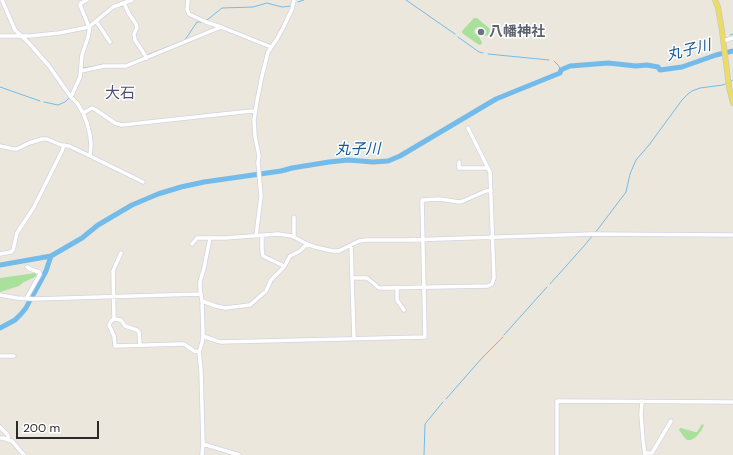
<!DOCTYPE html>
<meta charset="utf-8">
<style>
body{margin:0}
#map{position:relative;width:733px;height:455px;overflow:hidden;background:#ece7dc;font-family:"DM Sans",sans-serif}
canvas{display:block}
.scale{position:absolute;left:16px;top:421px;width:83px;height:18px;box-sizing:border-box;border:2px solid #2a2a2a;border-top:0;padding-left:5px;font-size:12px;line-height:14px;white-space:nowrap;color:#2a2a2a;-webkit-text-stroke:3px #fff;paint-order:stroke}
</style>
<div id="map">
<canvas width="733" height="455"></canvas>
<div class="scale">200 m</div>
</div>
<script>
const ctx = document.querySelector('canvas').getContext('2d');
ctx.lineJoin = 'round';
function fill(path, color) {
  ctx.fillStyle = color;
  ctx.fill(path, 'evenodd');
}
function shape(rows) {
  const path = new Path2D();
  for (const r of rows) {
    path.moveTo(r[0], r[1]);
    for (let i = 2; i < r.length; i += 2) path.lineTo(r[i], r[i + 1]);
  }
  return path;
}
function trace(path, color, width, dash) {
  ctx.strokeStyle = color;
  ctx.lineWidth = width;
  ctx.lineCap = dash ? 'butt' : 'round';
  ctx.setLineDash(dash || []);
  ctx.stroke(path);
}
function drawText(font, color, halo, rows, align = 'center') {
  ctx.font = font + ' "DM Sans","Noto Sans JP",sans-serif';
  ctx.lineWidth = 3;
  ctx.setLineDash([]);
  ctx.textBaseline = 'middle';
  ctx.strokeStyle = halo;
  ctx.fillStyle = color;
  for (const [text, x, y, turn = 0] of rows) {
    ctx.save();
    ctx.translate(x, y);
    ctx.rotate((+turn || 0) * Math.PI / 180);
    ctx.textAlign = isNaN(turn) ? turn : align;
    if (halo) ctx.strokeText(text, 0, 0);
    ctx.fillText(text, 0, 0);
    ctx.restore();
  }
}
fill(shape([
 [474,18,477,18,489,28,490,31,488,35,485,36,483,35,484,31,481,28,478,27,475,29,474,32,479,37,482,42,482,44,479,45,462,33,462,31],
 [35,273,36,274,36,276,33,278,24,282,19,286,0,292,0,278],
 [702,424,704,425,701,431,696,437,691,440,687,440,684,437,679,430,680,428,681,428,695,432,697,432]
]), '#a9e09b');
trace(shape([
 [406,0,455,34],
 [298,2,304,0],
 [207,20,222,8,253,7,267,3,282,7,291,6],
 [730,35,733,34],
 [458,37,479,52,483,53],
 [183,41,185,40,197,22,201,22],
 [488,54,549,60],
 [147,55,178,43],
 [554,61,558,65,561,70],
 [83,68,102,65],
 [730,82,733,80],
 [0,87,40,101],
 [44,102,58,105,65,102,69,98],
 [595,233,626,192,630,174,636,160,649,145,682,100,688,94,692,91,700,88,723,85,727,83],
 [550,284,584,246,593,235],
 [504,335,547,287],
 [446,399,482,358,503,337],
 [424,455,425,424,443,402]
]), '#73bbea', 1);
trace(shape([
 [0,265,51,256,82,238,98,225,132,205,158,194,181,187,204,182,281,171,292,168,329,162,348,160,373,162,388,161,400,156,496,99,560,73,561,70,563,69,570,66,608,63,636,66,647,65,658,67,660,70,682,67,716,55,733,51],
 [33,295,39,284,46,271,51,256],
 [0,328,15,320,21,314,26,308,30,300]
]), '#73bbea', 5);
const minor = shape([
 [2,0,15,30,28,42,49,66,71,97,77,103,83,113,87,123,90,135,91,145,90,156,143,182],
 [188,0,187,9,189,14,206,22,221,27],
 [124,3,129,14,136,24,137,28,134,34,135,40,147,58],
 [96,21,110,42],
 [0,36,30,36,59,33,89,27,80,5,81,3,87,0],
 [723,41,733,38],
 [81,71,104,66,126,66,221,27,271,47],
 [71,97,80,77,82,55,88,37,90,26,113,7,132,0],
 [83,113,92,108,96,110,115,123,122,125,242,112,255,111],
 [0,146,14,149,17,149,29,143,42,139,47,139,61,145,69,146,90,156],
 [459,162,459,168,488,168],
 [262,235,262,250,263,256,284,266],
 [256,236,261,196,258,162,259,156,255,136,254,120,257,101,262,76,268,52,277,39,284,26,292,9,294,0],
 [294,237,294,217],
 [192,244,197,238,225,238,278,234,292,236,307,244,315,247,333,251,339,251,359,241,367,240,407,240,592,234,733,235],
 [351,245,354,339],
 [0,254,11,252,13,250,17,233,34,207,62,151,64,145],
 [352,278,367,278,379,288,382,288,488,286,492,284,494,278,490,172,468,128],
 [397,288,397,300,404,310],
 [0,295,17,298,33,299,200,294],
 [26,299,40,274,39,272,30,269,27,267],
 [202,301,216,306,225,308,250,305,266,291,271,280,284,267,290,256,300,251,307,244],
 [114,319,113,271,121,253],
 [203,336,217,341,221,342,425,337,422,200,440,199,459,202,463,201,486,191,491,190],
 [140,345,139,332,137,330,125,326,121,320,114,319,111,321,109,325,114,336,115,346,180,344,184,344,194,351,199,352],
 [0,356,14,356],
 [642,401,641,414,643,440,645,455],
 [0,427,7,434,8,436,8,440],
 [0,438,3,438,12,441,24,455],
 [203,444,239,455],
 [645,453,652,453,671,421],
 [202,455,203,444,201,370,199,352,202,343,203,336,202,301,200,289,200,282,204,268,210,238],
 [557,455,557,401,733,402]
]);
const major = shape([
 [715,0,718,7,722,31,729,87,733,103]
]);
trace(minor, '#d2d3e2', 5);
trace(major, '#c8c8c8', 6);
trace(minor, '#fff', 3.5);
trace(major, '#ebdd62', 4.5);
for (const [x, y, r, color] of [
 [481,32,4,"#6b7280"]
]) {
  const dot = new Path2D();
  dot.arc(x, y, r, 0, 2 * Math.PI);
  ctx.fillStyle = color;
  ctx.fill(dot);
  trace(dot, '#fff', 1.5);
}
drawText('bold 14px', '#5b616d', '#fff', [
 ["八幡神社",489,32]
], 'left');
drawText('italic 15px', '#125796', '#fff', [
 ["丸子川",689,51,-14],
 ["丸子川",358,150,-1]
]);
drawText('15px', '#4c4e79', '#fff', [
 ["大石",120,94]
]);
</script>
